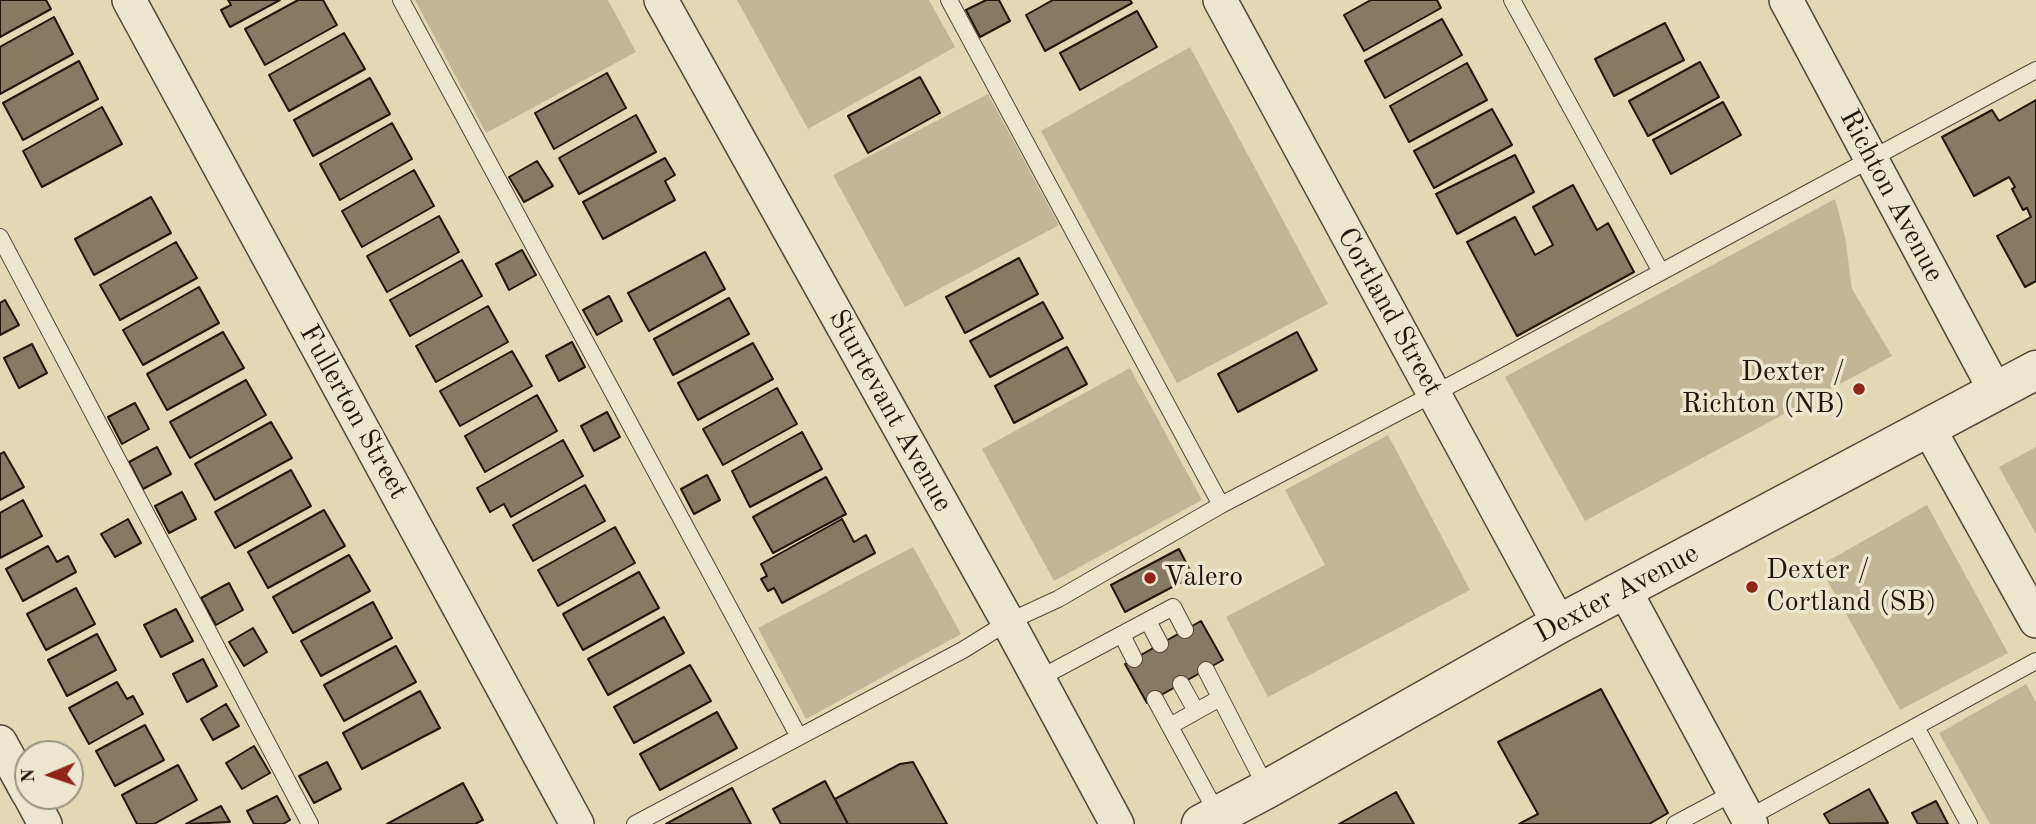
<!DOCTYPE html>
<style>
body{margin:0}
#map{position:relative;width:2036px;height:824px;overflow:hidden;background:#e2d8b3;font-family:"Old Standard TT",serif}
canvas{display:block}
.north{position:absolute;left:14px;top:740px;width:70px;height:70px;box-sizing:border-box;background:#ece6ce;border:2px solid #9a9380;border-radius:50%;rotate:268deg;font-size:19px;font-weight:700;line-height:28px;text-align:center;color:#20170c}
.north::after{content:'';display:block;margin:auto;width:24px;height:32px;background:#8f2418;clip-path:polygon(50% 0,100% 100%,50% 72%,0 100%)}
</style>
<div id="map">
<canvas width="2036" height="824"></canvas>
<div class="north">N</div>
</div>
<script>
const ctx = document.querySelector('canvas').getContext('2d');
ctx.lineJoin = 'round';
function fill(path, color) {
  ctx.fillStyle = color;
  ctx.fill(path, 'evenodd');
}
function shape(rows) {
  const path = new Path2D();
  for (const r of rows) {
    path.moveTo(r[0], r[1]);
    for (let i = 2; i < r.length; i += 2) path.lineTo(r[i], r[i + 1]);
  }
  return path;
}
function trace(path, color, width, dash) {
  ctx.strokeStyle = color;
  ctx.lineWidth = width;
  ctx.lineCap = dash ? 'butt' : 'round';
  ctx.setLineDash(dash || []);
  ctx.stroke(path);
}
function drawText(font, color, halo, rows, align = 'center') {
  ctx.font = font + ' "Old Standard TT",serif';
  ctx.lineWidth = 7;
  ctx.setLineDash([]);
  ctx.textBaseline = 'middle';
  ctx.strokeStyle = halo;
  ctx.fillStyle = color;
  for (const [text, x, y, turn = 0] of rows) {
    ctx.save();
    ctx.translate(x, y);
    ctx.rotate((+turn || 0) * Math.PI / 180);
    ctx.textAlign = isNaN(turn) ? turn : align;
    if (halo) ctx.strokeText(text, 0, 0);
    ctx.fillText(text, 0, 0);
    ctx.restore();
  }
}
fill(shape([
 [415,0,608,0,636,52,486,133],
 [737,0,929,0,955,47,808,129],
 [1190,47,1328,304,1177,383,1041,131],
 [988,94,1059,225,905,307,833,175],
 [1835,199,1845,237,1852,289,1892,356,1585,521,1505,377],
 [1130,368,1202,500,1054,581,982,449],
 [1388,435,1470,590,1268,697,1226,617,1325,565,1285,490],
 [2036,447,2036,534,1999,467],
 [1927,505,2008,653,1900,710,1819,566],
 [913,547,961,634,806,719,758,628],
 [2026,684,2036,702,2036,824,1990,824,1939,733]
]), '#c1b797');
const building = shape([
 [0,0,46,0,51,9,0,37,0,0],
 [228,0,280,0,230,27,221,10,231,5,228,0],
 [298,0,323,0,337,25,265,65,245,29,298,0],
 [986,0,999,0,1010,21,980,37,966,10,986,0],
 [1053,0,1130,0,1132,3,1045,51,1026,15,1053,0],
 [1371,0,1437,0,1441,8,1364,51,1344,15,1371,0],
 [1137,11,1157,47,1080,90,1060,53,1137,11],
 [54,17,73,54,0,94,0,47,54,17],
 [1442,19,1462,55,1385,98,1365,61,1442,19],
 [1665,23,1684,60,1614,96,1595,59,1665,23],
 [344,33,365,69,289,111,269,75,344,33],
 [79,61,98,99,23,140,3,103,79,61],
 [1700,62,1719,97,1648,136,1629,101,1700,62],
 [1467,63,1487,100,1409,142,1390,106,1467,63],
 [607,73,626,108,554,149,535,113,607,73],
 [920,77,940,113,868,153,848,116,920,77],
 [370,78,390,114,313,156,294,120,370,78],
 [2036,100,2036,281,2025,287,1997,236,2031,217,2027,208,2023,210,2012,189,2015,187,2009,177,1974,196,1942,137,1992,110,1999,121,2036,100],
 [1723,102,1741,135,1671,174,1653,140,1723,102],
 [102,107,122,144,42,187,23,151,102,107],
 [1492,109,1512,145,1434,188,1414,151,1492,109],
 [636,115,656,152,579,194,559,158,636,115],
 [392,123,412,159,340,200,320,164,392,123],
 [1515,155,1534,192,1457,234,1436,194,1515,155],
 [665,158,675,175,665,181,675,200,603,239,583,202,665,158],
 [537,161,553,186,524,202,509,177,537,161],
 [414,170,434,206,362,247,342,211,414,170],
 [1573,185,1597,230,1608,223,1634,272,1517,336,1467,242,1515,217,1535,255,1553,245,1533,207,1573,185],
 [151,197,171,233,94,275,75,239,151,197],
 [439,216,459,252,387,292,367,256,439,216],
 [176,242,197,278,120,320,100,285,176,242],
 [522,250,536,275,509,290,496,264,522,250],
 [705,252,725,289,649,331,628,293,705,252],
 [1019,258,1038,294,965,333,946,297,1019,258],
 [462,260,482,296,410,336,390,300,462,260],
 [199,287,219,323,143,365,123,330,199,287],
 [609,296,622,321,597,335,583,310,609,296],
 [729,298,749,334,673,375,654,339,729,298],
 [5,300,19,325,0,335,0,303,5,300],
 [1043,302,1063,338,990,377,970,341,1043,302],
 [488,306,508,342,436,382,416,346,488,306],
 [223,332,244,368,167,410,147,374,223,332],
 [1297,332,1317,370,1238,412,1218,374,1297,332],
 [572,342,585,367,559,381,546,356,572,342],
 [753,343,773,379,698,420,678,383,753,343],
 [32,344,47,373,19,388,4,358,32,344],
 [1067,347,1087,384,1014,423,995,386,1067,347],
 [512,351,532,386,460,426,440,391,512,351],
 [246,380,266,415,190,458,170,422,246,380],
 [777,388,797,424,723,465,703,429,777,388],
 [537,395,557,431,485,472,465,436,537,395],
 [135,403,149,429,122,444,108,417,135,403],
 [607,412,620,437,594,451,581,426,607,412],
 [271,422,292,458,215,500,195,464,271,422],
 [802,432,822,469,750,507,732,471,802,432],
 [563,440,583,476,511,517,504,504,490,512,477,488,563,440],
 [157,447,171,474,143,489,129,462,157,447],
 [4,452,24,487,0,500,0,454,4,452],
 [291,470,311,506,235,548,215,512,291,470],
 [707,475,720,500,694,514,681,489,707,475],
 [826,477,846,514,773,553,753,517,826,477],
 [585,485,605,521,533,561,513,525,585,485],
 [182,492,196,519,169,533,155,506,182,492],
 [23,500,42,536,0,558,0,513,23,500],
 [324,510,345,546,268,588,248,552,324,510],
 [128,519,141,543,115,557,101,534,128,519],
 [842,519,854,542,866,535,875,553,782,603,774,588,768,591,761,579,767,576,761,564,842,519],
 [615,527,635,563,558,606,538,570,615,527],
 [48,546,57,562,68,556,76,572,23,601,6,569,48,546],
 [1179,549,1193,576,1125,612,1111,585,1179,549],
 [349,555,370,591,293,633,273,597,349,555],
 [639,572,659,608,583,650,563,614,639,572],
 [229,583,243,610,216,625,201,598,229,583],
 [76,588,95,624,46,650,27,614,76,588],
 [373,602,392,638,321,676,301,641,373,602],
 [176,609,193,641,161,657,144,625,176,609],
 [664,617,684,653,608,695,588,659,664,617],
 [1201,621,1223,660,1147,703,1125,664,1201,621],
 [253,628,267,652,244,666,229,642,253,628],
 [97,634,116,670,67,696,48,660,97,634],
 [396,646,416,682,344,721,324,685,396,646],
 [203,659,217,686,187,702,173,674,203,659],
 [690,665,711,701,634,743,614,707,690,665],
 [117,682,127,699,133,696,143,714,89,744,69,708,117,682],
 [1601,689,1668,813,1649,824,1519,824,1538,814,1498,742,1601,689],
 [420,691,440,728,362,769,343,733,420,691],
 [226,704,239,726,213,740,201,719,226,704],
 [717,712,737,748,660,790,640,754,717,712],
 [145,725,164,760,115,786,96,751,145,725],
 [254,746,270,773,242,789,226,763,254,746],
 [327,762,341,789,314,803,299,776,327,762],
 [913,762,947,824,848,824,835,799,900,764,913,762],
 [178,765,197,800,154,824,137,824,122,795,178,765],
 [825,781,848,824,781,824,773,809,825,781],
 [463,783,483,820,475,824,387,824,463,783],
 [732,788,751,824,666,824,732,788],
 [1869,789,1888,823,1830,824,1824,814,1869,789],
 [1396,792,1414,824,1339,824,1396,792],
 [277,796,290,820,283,824,254,824,247,811,277,796],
 [1936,801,1948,824,1918,824,1912,813,1936,801],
 [221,806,230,822,186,824,221,806]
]);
fill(building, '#857b63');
trace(building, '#20170c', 2);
const service = shape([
 [401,0,799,737],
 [949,0,1221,505],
 [1512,0,1661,272],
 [0,237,310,824],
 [1148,621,1160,644],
 [1122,635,1134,659],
 [1206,670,1267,789],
 [1038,679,1173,607,1185,630],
 [1181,684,1196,711],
 [1155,699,1218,815],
 [1170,726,1220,698],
 [1916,727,1969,824],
 [1748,818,2036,661],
 [635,824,963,650,1008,622,1058,599,1221,505,1485,367,2036,70],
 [1675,824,1733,793]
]);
const minor = shape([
 [129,0,577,824],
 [661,0,1008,622,1117,824],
 [1220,0,1559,624],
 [1786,0,1996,392],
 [1929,429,2036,621],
 [1624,589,1751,824],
 [0,742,28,793],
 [30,796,45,824]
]);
const tertiary = shape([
 [1201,824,1267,789,1559,624,2036,370]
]);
trace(service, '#504736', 18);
trace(minor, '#504736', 36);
trace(tertiary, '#504736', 41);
trace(service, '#ece6ce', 16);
trace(minor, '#ece6ce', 33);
trace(tertiary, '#ece6ce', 38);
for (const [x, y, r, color] of [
 [1859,389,7,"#8f2418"],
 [1150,578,7,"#8f2418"],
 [1752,587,7,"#8f2418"]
]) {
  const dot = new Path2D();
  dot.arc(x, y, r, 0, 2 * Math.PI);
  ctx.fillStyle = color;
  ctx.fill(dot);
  trace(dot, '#ece6ce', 2.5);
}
drawText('28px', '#20170c', '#ece6ce', [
 ["Richton Avenue",1891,196,62],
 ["Cortland Street",1389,312,61],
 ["Sturtevant Avenue",890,411,61],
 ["Fullerton Street",353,412,61],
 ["Dexter Avenue",1617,594,-28]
]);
drawText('28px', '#20170c', '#ece6ce', [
 ["Dexter /",1845,373,"right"],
 ["Richton (NB)",1845,405,"right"],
 ["Dexter /",1766,571],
 ["Cortland (SB)",1766,603],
 ["Valero",1164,578]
], 'left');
</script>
